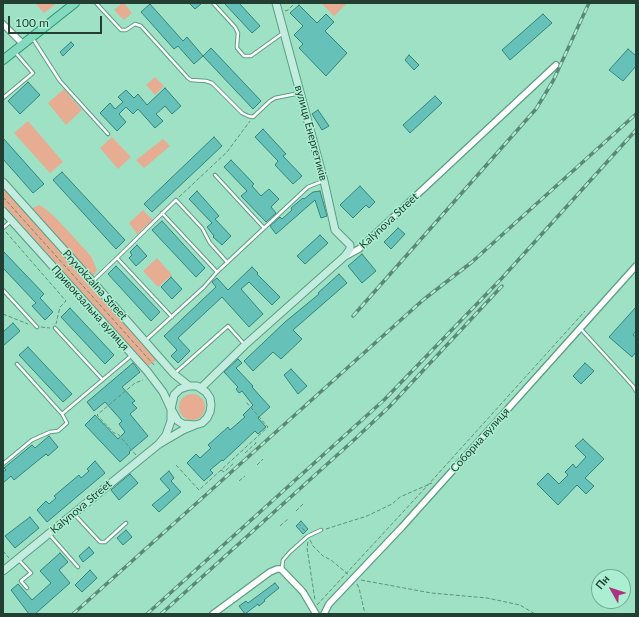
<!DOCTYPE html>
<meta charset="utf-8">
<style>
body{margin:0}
#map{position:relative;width:639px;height:617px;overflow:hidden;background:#9fe1c5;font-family:Lato,sans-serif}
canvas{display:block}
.frame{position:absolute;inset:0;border:4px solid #233f34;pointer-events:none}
.north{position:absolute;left:591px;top:569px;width:40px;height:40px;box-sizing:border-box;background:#abefd2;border:1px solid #75a993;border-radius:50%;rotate:309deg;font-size:11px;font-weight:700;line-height:16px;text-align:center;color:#233f34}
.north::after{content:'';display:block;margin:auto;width:14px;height:18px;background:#af3281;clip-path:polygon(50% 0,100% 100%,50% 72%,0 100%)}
.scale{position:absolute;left:8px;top:16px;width:94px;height:18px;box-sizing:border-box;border:2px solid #233f34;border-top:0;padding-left:5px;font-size:12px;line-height:14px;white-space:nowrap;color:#233f34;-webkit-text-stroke:3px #abefd2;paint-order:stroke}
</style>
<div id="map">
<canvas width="639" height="617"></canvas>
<div class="frame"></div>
<div class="north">Пн</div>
<div class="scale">100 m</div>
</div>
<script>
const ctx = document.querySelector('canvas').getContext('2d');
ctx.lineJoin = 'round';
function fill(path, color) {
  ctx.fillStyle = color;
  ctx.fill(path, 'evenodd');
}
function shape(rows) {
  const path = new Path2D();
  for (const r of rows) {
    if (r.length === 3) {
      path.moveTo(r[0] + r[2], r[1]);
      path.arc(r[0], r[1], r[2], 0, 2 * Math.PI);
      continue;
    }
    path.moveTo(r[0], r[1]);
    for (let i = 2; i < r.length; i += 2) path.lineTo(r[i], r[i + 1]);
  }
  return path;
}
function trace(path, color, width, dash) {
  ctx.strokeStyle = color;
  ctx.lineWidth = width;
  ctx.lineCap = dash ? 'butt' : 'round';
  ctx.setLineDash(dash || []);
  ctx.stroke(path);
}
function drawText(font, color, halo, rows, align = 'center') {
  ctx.font = font + ' Lato,sans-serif';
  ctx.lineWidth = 3;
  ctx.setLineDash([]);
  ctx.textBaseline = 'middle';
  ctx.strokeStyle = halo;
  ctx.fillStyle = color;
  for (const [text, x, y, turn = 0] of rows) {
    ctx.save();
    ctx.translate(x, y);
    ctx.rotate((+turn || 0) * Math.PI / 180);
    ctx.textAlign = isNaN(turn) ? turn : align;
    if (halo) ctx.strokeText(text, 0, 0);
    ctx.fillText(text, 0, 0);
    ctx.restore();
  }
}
fill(shape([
 [35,3,57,3,44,13],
 [122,3,124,3,132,13,124,20,114,10],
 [321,3,347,3,334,16],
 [155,77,164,86,155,95,146,85],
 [64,89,82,110,66,125,48,103],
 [28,121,63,162,50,173,14,133],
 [112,137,131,157,118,169,100,148],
 [163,139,170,146,144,168,136,160],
 [3,188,156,360,148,366,3,204],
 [40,205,54,216,91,256,97,270,93,276,30,209],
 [143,210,153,220,137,234,129,223],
 [157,258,172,275,158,287,143,271],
 [192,407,13]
]), '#e6ad92');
const building = shape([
 [189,3,202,3,195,9,189,3],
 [224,3,239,3,260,26,252,33,224,3],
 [150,4,183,41,187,37,203,56,211,48,261,101,253,109,203,56,194,64,178,46,174,49,141,12,150,4],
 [299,5,317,23,326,14,334,22,325,31,347,53,326,76,299,48,303,44,294,35,303,26,290,13,299,5],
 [543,14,552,23,510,60,502,50,543,14],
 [71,42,74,45,63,56,60,52,71,42],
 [628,49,636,56,636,66,623,81,609,70,628,49],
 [409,55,419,65,414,70,405,60,409,55],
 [28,82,40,95,20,114,8,101,28,82],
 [165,88,181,106,172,114,165,106,156,114,163,121,155,128,138,109,133,114,126,107,119,114,126,122,117,131,100,113,110,103,115,109,123,102,118,97,126,90,134,98,138,94,147,105,165,88],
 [435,96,442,103,410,133,403,125,435,96],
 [318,110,329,126,322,130,312,114,318,110],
 [263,129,286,154,283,156,302,176,293,184,275,165,278,161,255,137,263,129],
 [214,137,222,146,152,212,144,204,214,137],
 [3,138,44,184,33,193,3,159,3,138],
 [231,160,254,184,252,186,261,196,269,189,279,199,271,207,276,213,266,222,241,196,247,191,224,167,231,160],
 [62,172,125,240,116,249,53,180,62,172],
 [360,186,375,202,369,208,366,205,353,218,340,205,360,186],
 [197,191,219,216,215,219,231,236,222,245,213,237,214,236,207,227,212,223,189,199,197,191],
 [320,191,327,216,321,218,315,200,276,234,270,226,280,217,282,219,292,210,291,208,303,198,304,199,313,192,320,191],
 [162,221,205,268,196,277,152,230,162,221],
 [398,228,405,234,391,249,384,242,398,228],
 [320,235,328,243,305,264,297,256,320,235],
 [137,245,147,256,136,266,129,258,132,255,130,252,137,245],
 [3,251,44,294,40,298,53,312,45,320,32,306,36,303,3,268,3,251],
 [362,254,376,271,362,283,348,266,362,254],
 [116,266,160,312,151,321,108,274,116,266],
 [252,267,258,273,257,274,280,297,272,305,249,282,241,289,263,314,249,327,222,297,178,338,190,351,178,363,171,356,177,350,164,336,216,287,212,282,217,278,228,290,252,267],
 [339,274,347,283,293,330,302,339,281,359,273,352,253,371,244,361,285,322,319,294,318,293,339,274],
 [171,277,182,289,172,299,161,287,171,277],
 [636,307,636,331,633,335,636,337,636,352,632,357,609,337,636,307],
 [70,308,114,355,105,364,61,317,70,308],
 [13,323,20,331,3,346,3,332,13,323],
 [28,347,72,394,63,402,19,355,28,347],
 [238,359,242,363,236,368,253,386,252,387,270,407,258,418,266,427,258,434,255,431,223,461,222,460,210,470,213,473,204,481,187,463,196,454,200,458,211,448,208,445,228,427,230,430,245,417,243,415,253,405,242,391,239,393,236,389,238,387,224,372,238,359],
 [133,363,140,372,122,387,135,401,132,403,137,408,130,414,148,436,129,452,130,453,120,462,85,425,95,415,118,439,125,432,119,424,122,421,105,402,94,411,87,402,133,363],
 [585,363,594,371,581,384,573,376,585,363],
 [291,369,307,386,298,394,284,375,291,369],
 [49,436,58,447,48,456,46,454,14,480,11,476,3,483,3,472,6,470,4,468,32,445,35,448,49,436],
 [583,439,604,459,585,478,594,486,586,494,577,485,558,505,537,484,548,473,559,484,568,475,565,472,573,464,576,468,586,457,575,446,583,439],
 [95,461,105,473,47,522,37,510,46,501,49,504,56,498,54,496,79,475,81,478,89,471,87,469,95,461],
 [169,471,174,478,171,481,181,492,159,512,152,505,170,490,160,479,169,471],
 [130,474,138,483,119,500,111,490,130,474],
 [30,517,39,528,15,548,5,536,30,517],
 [301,521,308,529,303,534,296,526,301,521],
 [126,530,132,537,123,545,117,538,126,530],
 [89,547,94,553,83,562,79,556,89,547],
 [60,553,68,562,59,570,70,583,35,614,29,614,11,590,18,584,32,600,51,583,40,571,60,553],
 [90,570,97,578,82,592,75,585,90,570],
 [275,583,279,588,264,600,265,601,259,606,258,604,245,614,239,606,246,601,248,603,275,583]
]);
fill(building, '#66c2b8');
trace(building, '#34847c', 1);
const lane = shape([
 [96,3,121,30,126,30,135,24,141,26,188,78,191,80,206,81,212,83,242,113,248,116,253,117,270,101,275,98,300,93],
 [213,3,235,27,238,33,237,45,237,48,244,56,251,56,283,33],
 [33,39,60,81,108,134],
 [3,98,33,73,15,52],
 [215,175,264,228],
 [162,213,217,272],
 [3,228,11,221],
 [117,258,172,317],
 [93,281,117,258,176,200,202,228,210,243,227,262],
 [3,290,37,327],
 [55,328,102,379],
 [580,328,633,386,636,391],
 [146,340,204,287,217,272,308,187,323,181],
 [17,364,62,414],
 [175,373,228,326,245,345],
 [3,464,32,440,50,432,58,431,67,423,62,414,132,355],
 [74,514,100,542,105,542,126,523],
 [49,534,78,567],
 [18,559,31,573,21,581,27,588],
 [282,568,283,560,290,552,308,536,321,530]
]);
const street = shape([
 [3,24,23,44],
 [346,256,359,249,556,65],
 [213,614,270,572,277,569,281,569,303,592,316,614],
 [324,614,329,604,402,527,636,266]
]);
const secondary = shape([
 [3,182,92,281,174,374,189,386],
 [3,211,147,371,163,392,171,409,171,421,166,435,159,444],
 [189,386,197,386,206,392,210,398,211,405,210,412,207,418,202,423,195,425,183,424,178,421,171,409,174,395,180,389,189,386],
 [201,388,245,345,345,256,350,249,350,245,335,230,324,181,276,3],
 [3,571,159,444,183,430,195,425]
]);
const primary = shape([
 [3,60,75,3]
]);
trace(lane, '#5c9e83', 4.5);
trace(street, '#5c9e83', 8);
trace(secondary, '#5c9e83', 9);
trace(primary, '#2d9471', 10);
trace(shape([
 [285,11,288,10,295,3],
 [3,197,154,365],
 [179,197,227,152,250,121],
 [6,232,66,301,60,307,56,324],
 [3,314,28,324],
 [41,327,50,328],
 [245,453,256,443,255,441],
 [136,455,118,434,114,433,97,415,135,383,143,380],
 [176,465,199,490,221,470,268,427,246,402],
 [257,465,263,459],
 [221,470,224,472,234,463],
 [239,481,245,476],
 [296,511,303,504],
 [298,523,305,531],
 [280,526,288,519],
 [326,529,367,516,392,504,400,497,432,483],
 [310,540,313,546,323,556,331,560,349,575],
 [308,542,307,548,315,600],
 [3,551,9,558],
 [361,580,431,593,487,598,520,605,535,614],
 [357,584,359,588,365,614],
 [317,605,427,486,585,311]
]), '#61907c', 1, [4, 2]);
trace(lane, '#fff', 2.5);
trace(street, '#fff', 5.5);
trace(secondary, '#c2ecde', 7);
trace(primary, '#84dabe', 8);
const rail = shape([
 [353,316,536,109,553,81,589,3],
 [73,614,423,300,472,262,636,114],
 [147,614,384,400,502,278,636,130],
 [161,614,355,439,389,407,502,286]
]);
trace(rail, '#5c8977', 3.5);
trace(rail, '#abefd2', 2, [6]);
drawText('11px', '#233f34', '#abefd2', [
 ["вулиця Енергетиків",311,133,75],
 ["Kalynova Street",389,221,-43],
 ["Pryvokzalna Street",95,285,48],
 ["Привокзальна вулиця",90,308,48],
 ["Соборна вулиця",480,440,-48],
 ["Kalynova Street",81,507,-40]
]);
</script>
